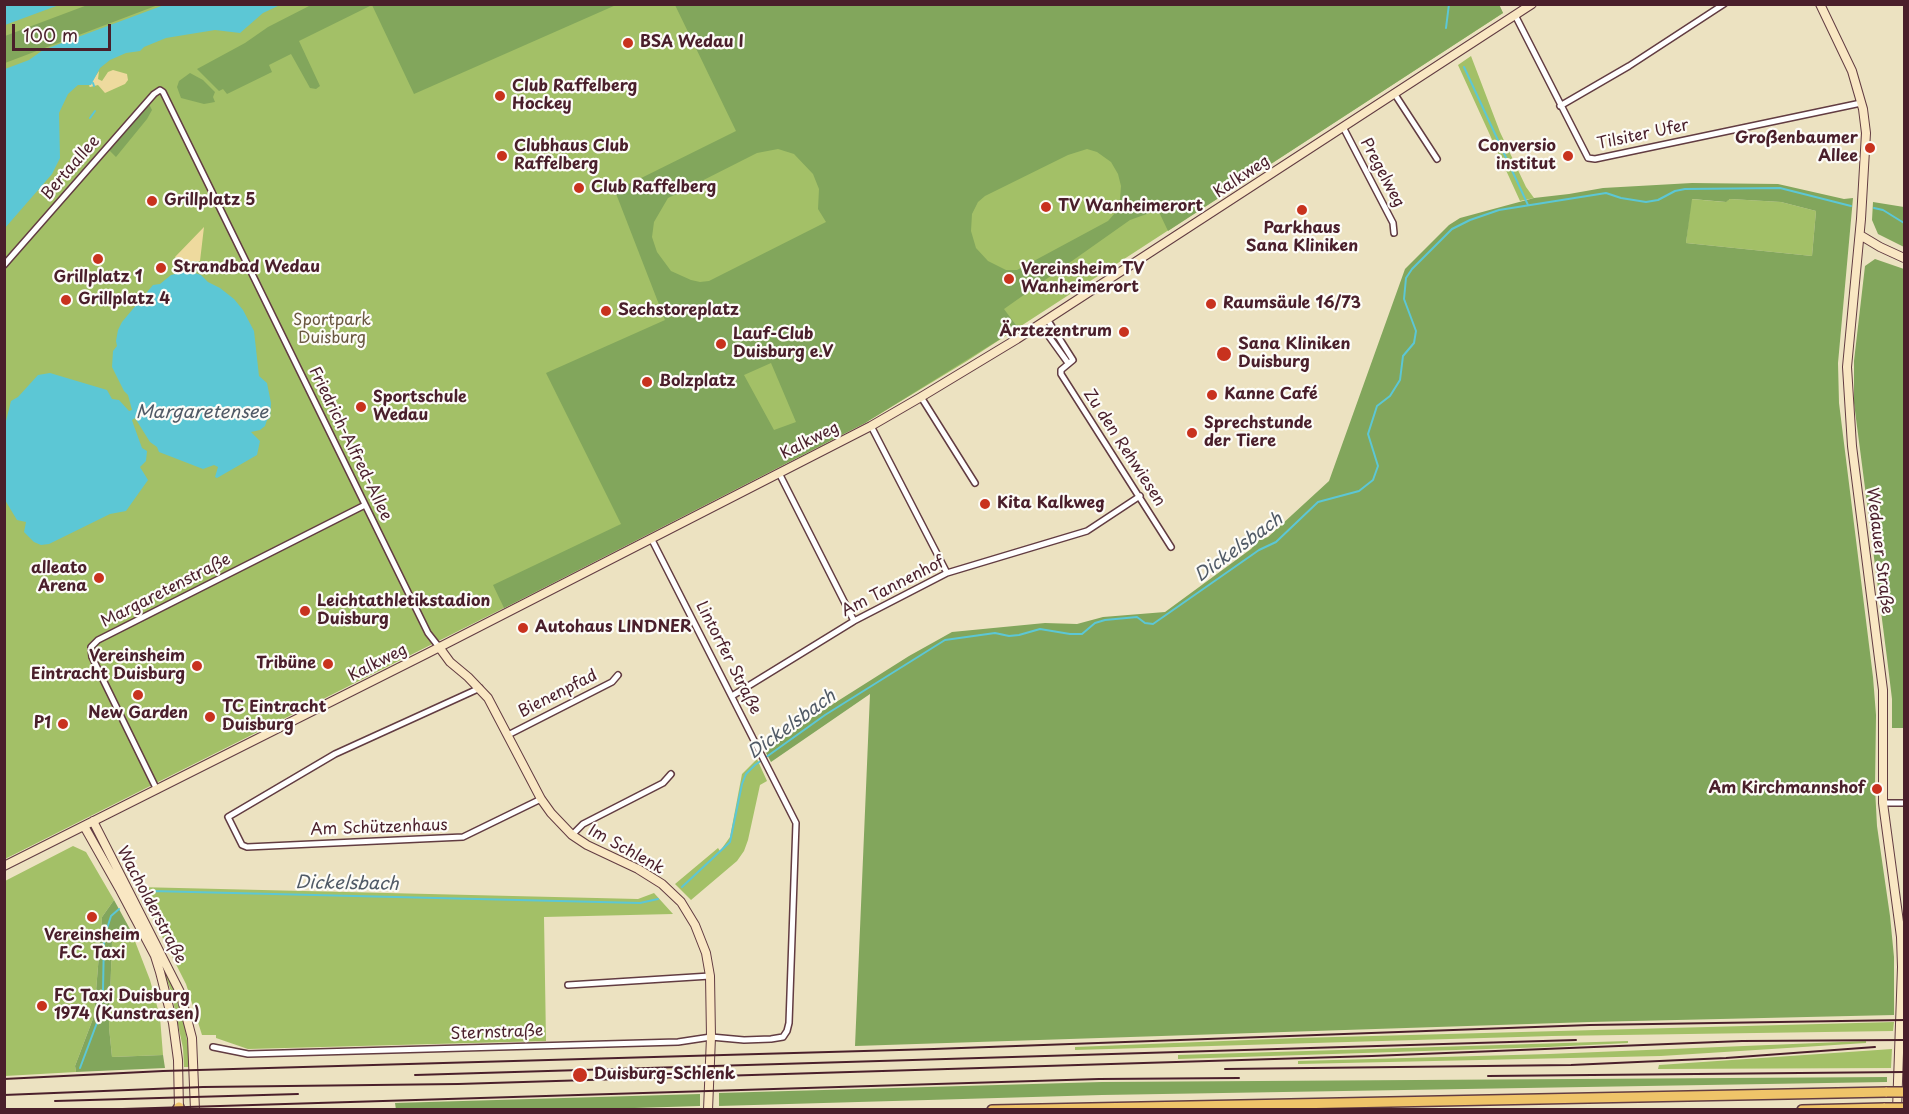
<!DOCTYPE html>
<meta charset="utf-8">
<style>
body{margin:0}
#map{position:relative;width:1909px;height:1114px;overflow:hidden;background:#ece2c1;font-family:"Playpen Sans",sans-serif}
canvas{display:block}
.frame{position:absolute;inset:0;border:6px solid #4a1f2b;pointer-events:none}
.scale{position:absolute;left:12px;top:24px;width:99px;height:27px;box-sizing:border-box;border:3px solid #4a1f2b;border-top:0;padding-left:8px;font-size:18px;line-height:21px;white-space:nowrap;color:#4a1f2b;-webkit-text-stroke:4px #fdfcf7;paint-order:stroke}
</style>
<div id="map">
<canvas width="1909" height="1114"></canvas>
<div class="frame"></div>
<div class="scale">100 m</div>
</div>
<script>
const ctx = document.querySelector('canvas').getContext('2d');
ctx.lineJoin = 'round';
function fill(path, color) {
  ctx.fillStyle = color;
  ctx.fill(path, 'evenodd');
}
function shape(rows) {
  const path = new Path2D();
  for (const r of rows) {
    path.moveTo(r[0], r[1]);
    for (let i = 2; i < r.length; i += 2) path.lineTo(r[i], r[i + 1]);
  }
  return path;
}
function trace(path, color, width, dash) {
  ctx.strokeStyle = color;
  ctx.lineWidth = width;
  ctx.lineCap = dash ? 'butt' : 'round';
  ctx.setLineDash(dash || []);
  ctx.stroke(path);
}
function drawText(font, color, halo, rows, align = 'center') {
  ctx.font = font + ' "Playpen Sans",sans-serif';
  ctx.lineWidth = 4.5;
  ctx.setLineDash([]);
  ctx.textBaseline = 'middle';
  ctx.strokeStyle = halo;
  ctx.fillStyle = color;
  for (const [text, x, y, turn = 0] of rows) {
    ctx.save();
    ctx.translate(x, y);
    ctx.rotate((+turn || 0) * Math.PI / 180);
    ctx.textAlign = isNaN(turn) ? turn : align;
    if (halo) ctx.strokeText(text, 0, 0);
    ctx.fillText(text, 0, 0);
    ctx.restore();
  }
}
fill(shape([
 [5,5,1499,5,1503,13,967,361,865,423,504,608,5,859],
 [1471,56,1500,132,1526,187,1534,198,1520,201,1458,65],
 [1691,199,1725,202,1730,199,1781,202,1816,211,1812,256,1686,243],
 [757,759,767,781,760,785,748,840,744,851,737,861,691,900,675,884,718,848,720,851,730,837,742,774],
 [73,846,86,852,114,900,102,917,94,1016,75,1066,76,1072,5,1076,5,881],
 [137,887,638,899,654,893,673,914,544,917,546,1041,248,1049,216,1038,216,1035,202,1035,186,984],
 [131,931,150,980,160,1017,163,1055,112,1057,109,1027,112,942],
 [159,958,175,990,183,1014,191,1067,184,1067,183,1048,171,991],
 [1894,1022,1893,1031,1552,1036,1075,1050,1075,1047,1298,1038],
 [1628,1041,1628,1043,1548,1047,1178,1059,1178,1055],
 [1866,1041,1866,1043,1661,1056,1298,1064,1298,1061,1549,1054],
 [1892,1049,1891,1068,1658,1069,1659,1065]
]), '#a3c067');
fill(shape([
 [90,4,158,5,5,63,5,36],
 [311,5,311,4,616,5,414,94,372,5,299,41,320,86,316,89,310,88,291,54,269,65,272,72,227,94,223,89,219,91,197,69,245,43,268,27],
 [675,5,1499,4,1503,13,1168,231,1158,210,1130,220,1004,309,1018,328,865,423,504,608,493,585,621,524,546,373,665,320,615,191,736,131],
 [778,149,794,154,813,174,819,189,818,209,826,222,709,281,700,282,691,280,671,271,657,252,652,237,654,222,668,198,757,153],
 [1087,149,1097,152,1111,162,1118,174,1121,186,1120,199,1115,213,1108,221,1017,270,1006,270,988,261,976,248,971,231,972,214,978,202,985,196,1068,155],
 [771,363,796,422,774,430,744,375],
 [190,73,203,80,215,92,213,97,215,102,204,104,181,98,177,87,179,81],
 [149,104,152,110,147,119,116,157,109,150],
 [1692,183,1778,184,1844,199,1853,198,1838,363,1839,403,1873,677,1876,715,1875,788,1877,826,1890,916,1894,957,1894,1015,1590,1022,855,1046,870,694,771,762,765,751,814,716,909,656,952,632,1045,623,1077,624,1103,617,1165,612,1251,549,1259,540,1268,537,1329,481,1405,269,1449,225,1460,218,1534,198,1569,194,1603,188],
 [1730,199,1781,202,1816,211,1812,256,1686,243,1692,199,1726,202],
 [1873,202,1904,207,1904,247,1878,234,1872,220],
 [1875,259,1904,269,1904,728,1892,728,1892,699,1887,658,1854,403,1854,361,1865,266],
 [114,900,131,931,112,942,109,1027,112,1057,163,1055,165,1068,76,1072,75,1066,94,1016,102,917],
 [1887,1077,1887,1082,1102,1095,719,1106,719,1093,1102,1082],
 [700,1094,700,1106,602,1109,396,1110,395,1103]
]), '#82a65c');
fill(shape([
 [113,70,127,74,128,80,125,84,105,93,98,85,90,87,89,86,99,71,98,79,102,81,108,72],
 [204,227,200,261,178,261,175,257]
]), '#eeda9e');
fill(shape([
 [5,4,59,4,59,5,5,25],
 [164,5,280,5,263,13,240,33,215,30,166,38,144,47,140,51,126,53,110,60,100,68,91,85,78,85,68,94,59,113,60,158,52,174,5,228,5,69,29,60,43,50],
 [183,269,201,275,208,282,220,288,234,299,243,310,254,331,259,376,267,383,271,403,270,418,267,420,265,426,260,430,251,432,260,441,257,455,217,478,215,477,218,467,214,465,203,469,159,452,157,447,150,442,135,418,132,420,134,426,142,448,147,451,146,461,140,467,148,480,126,511,110,514,49,544,41,545,34,542,24,532,26,522,17,520,5,500,5,425,11,401,18,397,38,375,50,373,107,390,112,399,119,400,129,411,132,410,128,395,124,391,112,367,113,351,117,346,116,341,118,330,122,322,153,285,160,284,171,275,179,273]
]), '#5cc7d5');
trace(shape([
 [1446,28,1449,4],
 [1464,67,1528,205],
 [93,83,94,86],
 [90,118,95,111],
 [1874,208,1883,210,1904,223],
 [682,887,730,842,742,784,746,774,755,765,825,715,945,640,995,633,1009,636,1019,635,1040,629,1070,634,1082,634,1095,623,1105,620,1137,617,1145,623,1153,624,1259,550,1276,542,1318,502,1359,491,1373,480,1378,466,1368,434,1377,406,1390,396,1400,380,1403,356,1414,343,1416,331,1404,299,1406,278,1412,269,1452,229,1470,220,1499,210,1606,193,1621,198,1646,202,1658,200,1675,191,1685,189,1780,188,1851,206],
 [142,894,151,891,640,903,658,899],
 [80,1068,98,1020,103,990,104,938,111,916,119,909]
]), '#5cc7d5', 2);
const street = shape([
 [1515,15,1588,158,1595,159,1861,103],
 [1394,93,1437,159],
 [1560,106,1629,66,1724,4],
 [1343,127,1393,223,1394,233],
 [4,265,154,94,160,90,163,92,428,633,439,647],
 [1047,319,1073,360,1061,370,1061,374,1171,547],
 [1040,324,1068,363],
 [921,397,975,483],
 [871,426,947,573],
 [779,473,854,621],
 [480,688,335,754,228,817,242,845,247,847,463,837,541,799],
 [732,696,854,621,947,573,1087,531,1140,496],
 [508,735,612,682,618,675],
 [157,790,92,657,91,647,98,640,365,505],
 [1883,803,1904,803],
 [572,835,583,824,663,783,671,774],
 [568,985,710,976],
 [213,1047,248,1054,678,1042,711,1037,744,1040,771,1039,783,1037,787,1031,789,1023,796,823,651,538]
]);
const secondary = shape([
 [1820,4,1852,71,1863,109,1866,133,1861,219,1847,367,1852,446,1883,690,1883,803,1901,937,1902,967,1897,1110],
 [1860,235,1880,247,1904,258],
 [439,647,450,662,468,677,488,698,541,799,551,813,572,835,587,845,638,869,662,884,681,902,695,925,706,953,710,976,711,1037,708,1110],
 [93,821,180,992,192,1038,195,1110],
 [84,826,119,888,155,956,160,972,173,1023,178,1060,179,1110],
 [4,866,428,653,871,426,921,397,1017,339,1532,4]
]);
const highway = shape([
 [177,1110,179,1107],
 [992,1110,1887,1092],
 [1802,1110,1885,1108]
]);
trace(street, '#623c42', 8);
trace(secondary, '#623c42', 10);
trace(highway, '#623c42', 12);
trace(street, '#fff', 5);
trace(secondary, '#f9e7c3', 8);
trace(highway, '#efc469', 9);
trace(shape([
 [1225,1069,1571,1065,1726,1058,1875,1047],
 [415,1075,1576,1040],
 [1488,1076,1904,1072],
 [4,1079,163,1071,934,1049,1590,1025,1904,1020],
 [4,1095,203,1087,458,1084,1372,1056,1742,1041,1904,1040],
 [55,1101,298,1094],
 [90,1110,1099,1079,1239,1078]
]), '#4a1f2b', 2);
const highwayBridge = shape([
 [1887,1092,1904,1092],
 [1885,1108,1904,1108]
]);
trace(highwayBridge, '#623c42', 12, []);
trace(highwayBridge, '#efc469', 9);
for (const [x, y, r, color] of [
 [628,43,6,"#c8321e"],
 [500,96,6,"#c8321e"],
 [1870,148,6,"#c8321e"],
 [502,156,6,"#c8321e"],
 [1568,156,6,"#c8321e"],
 [579,188,6,"#c8321e"],
 [152,201,6,"#c8321e"],
 [1046,207,6,"#c8321e"],
 [1302,210,6,"#c8321e"],
 [98,259,6,"#c8321e"],
 [161,268,6,"#c8321e"],
 [1009,279,6,"#c8321e"],
 [66,300,6,"#c8321e"],
 [1211,304,6,"#c8321e"],
 [606,311,6,"#c8321e"],
 [1124,332,6,"#c8321e"],
 [721,344,6,"#c8321e"],
 [1224,354,8,"#c8321e"],
 [647,382,6,"#c8321e"],
 [1212,395,6,"#c8321e"],
 [361,407,6,"#c8321e"],
 [1192,433,6,"#c8321e"],
 [985,504,6,"#c8321e"],
 [99,578,6,"#c8321e"],
 [305,611,6,"#c8321e"],
 [523,628,6,"#c8321e"],
 [328,664,6,"#c8321e"],
 [197,666,6,"#c8321e"],
 [138,695,6,"#c8321e"],
 [210,717,6,"#c8321e"],
 [63,724,6,"#c8321e"],
 [1877,789,6,"#c8321e"],
 [92,917,6,"#c8321e"],
 [42,1006,6,"#c8321e"],
 [580,1075,8,"#c8321e"]
]) {
  const dot = new Path2D();
  dot.arc(x, y, r, 0, 2 * Math.PI);
  ctx.fillStyle = color;
  ctx.fill(dot);
  trace(dot, '#fdfcf7', 2);
}
drawText('bold 16px', '#4a1f2b', '#fdfcf7', [
 ["BSA Wedau I",640,43],
 ["Club Raffelberg",512,87],
 ["Hockey",512,105],
 ["Großenbaumer",1858,139,"right"],
 ["Allee",1858,157,"right"],
 ["Clubhaus Club",514,147],
 ["Raffelberg",514,165],
 ["Conversio",1556,147,"right"],
 ["institut",1556,165,"right"],
 ["Club Raffelberg",591,188],
 ["Grillplatz 5",164,201],
 ["TV Wanheimerort",1058,207],
 ["Parkhaus",1302,229,"center"],
 ["Sana Kliniken",1302,247,"center"],
 ["Strandbad Wedau",173,268],
 ["Vereinsheim TV",1021,270],
 ["Wanheimerort",1021,288],
 ["Grillplatz 1",98,278,"center"],
 ["Grillplatz 4",78,300],
 ["Raumsäule 16/73",1223,304],
 ["Sechstoreplatz",618,311],
 ["Ärztezentrum",1112,332,"right"],
 ["Lauf-Club",733,335],
 ["Duisburg e.V",733,353],
 ["Sana Kliniken",1238,345],
 ["Duisburg",1238,363],
 ["Bolzplatz",659,382],
 ["Kanne Café",1224,395],
 ["Sportschule",373,398],
 ["Wedau",373,416],
 ["Sprechstunde",1204,424],
 ["der Tiere",1204,442],
 ["Kita Kalkweg",997,504],
 ["alleato",87,569,"right"],
 ["Arena",87,587,"right"],
 ["Leichtathletikstadion",317,602],
 ["Duisburg",317,620],
 ["Autohaus LINDNER",535,628],
 ["Vereinsheim",185,657,"right"],
 ["Eintracht Duisburg",185,675,"right"],
 ["Tribüne",316,664,"right"],
 ["TC Eintracht",222,708],
 ["Duisburg",222,726],
 ["New Garden",138,714,"center"],
 ["P1",51,724,"right"],
 ["Am Kirchmannshof",1865,789,"right"],
 ["Vereinsheim",92,936,"center"],
 ["F.C. Taxi",92,954,"center"],
 ["FC Taxi Duisburg",54,997],
 ["1974 (Kunstrasen)",54,1015],
 ["Duisburg-Schlenk",594,1075]
], 'left');
drawText('16px', '#4a1f2b', '#fdfcf7', [
 ["Tilsiter Ufer",1643,135,-12],
 ["Bertaallee",71,168,-49],
 ["Pregelweg",1382,173,62],
 ["Kalkweg",1242,177,-33],
 ["Kalkweg",810,441,-27],
 ["Friedrich-Alfred-Allee",350,444,64],
 ["Zu den Rehwiesen",1124,448,57],
 ["Wedauer Straße",1879,551,83],
 ["Am Tannenhof",893,587,-27],
 ["Margaretenstraße",166,591,-27],
 ["Lintorfer Straße",728,658,63],
 ["Kalkweg",378,663,-27],
 ["Bienenpfad",558,694,-27],
 ["Am Schützenhaus",379,828,-2],
 ["Im Schlenk",626,850,29],
 ["Wacholderstraße",151,905,62],
 ["Sternstraße",497,1033,-2]
]);
drawText('16px', '#695740', '#fdfcf7', [
 ["Sportpark",332,321],
 ["Duisburg",332,339]
]);
drawText('italic 18px', '#505a66', '#fdfcf7', [
 ["Margaretensee",202,413],
 ["Dickelsbach",1239,548,-36],
 ["Dickelsbach",792,725,-36],
 ["Dickelsbach",347,884,1]
]);
</script>
